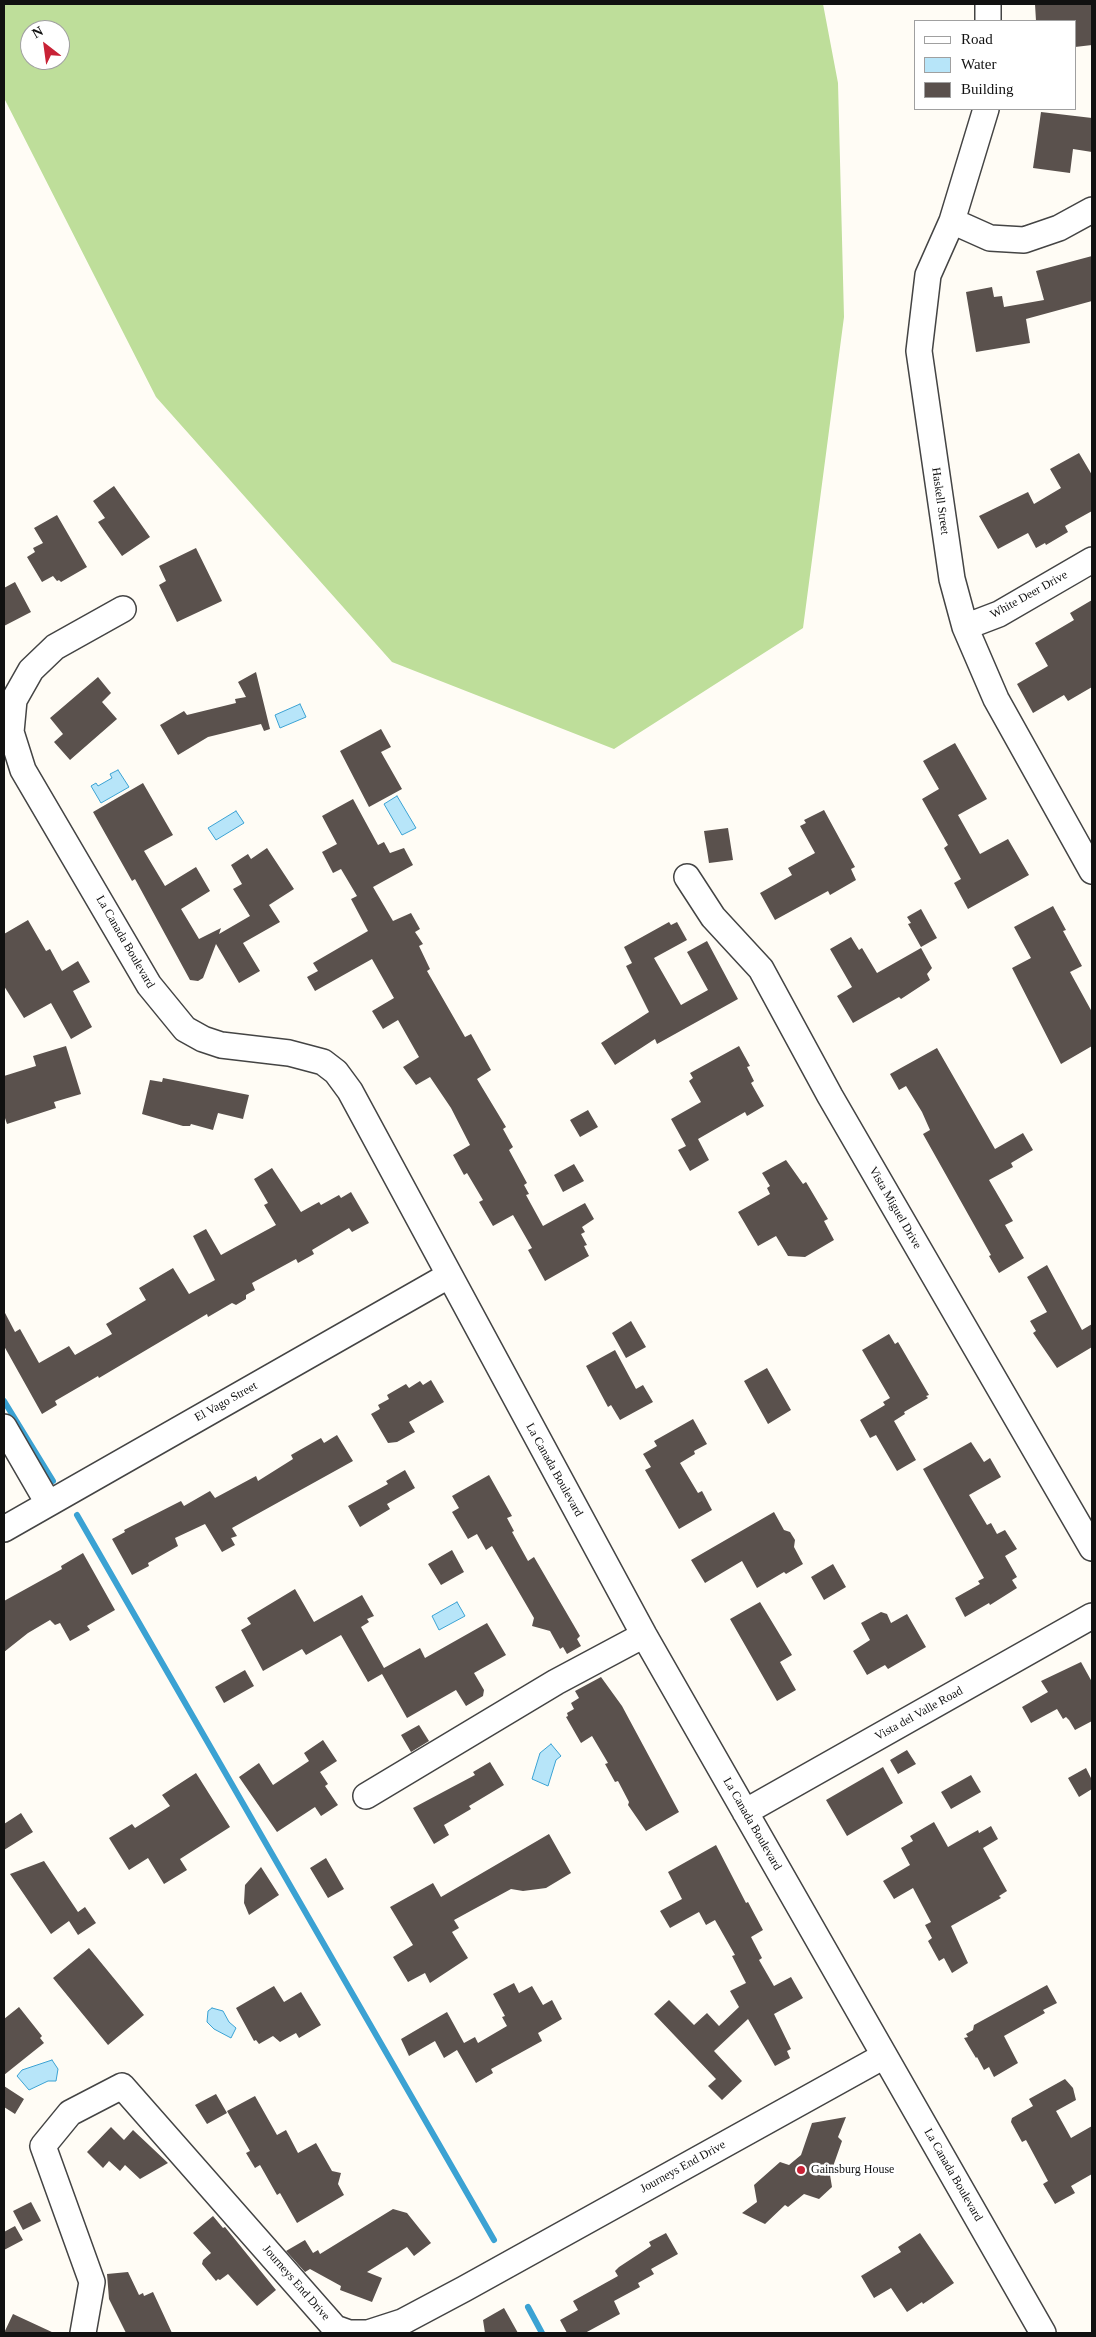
<!DOCTYPE html>
<style>
body{margin:0}
#map{position:relative;width:1096px;height:2337px;overflow:hidden;background:#fffcf5;font-family:"Times New Roman",serif}
canvas{display:block}
.frame{position:absolute;inset:0;border:5px solid #111;pointer-events:none}
.legend{position:absolute;left:914px;top:20px;width:162px;height:90px;box-sizing:border-box;background:#fff;border:1px solid #a0a0a0;margin:0;padding:6px 9px;list-style:none;font-size:15px;color:#111}
.legend li{display:flex;align-items:center;gap:10px;height:25px}
.legend b{width:25px;border:1px solid #a0a0a0}
.north{position:absolute;left:20px;top:20px;width:50px;height:50px;box-sizing:border-box;background:#fff;border:1px solid #a0a0a0;border-radius:50%;rotate:330deg;font-size:14px;font-weight:700;line-height:20px;text-align:center;color:#111}
.north::after{content:'';display:block;margin:auto;width:18px;height:22px;background:#c82236;clip-path:polygon(50% 0,100% 100%,50% 72%,0 100%)}
</style>
<div id="map">
<canvas width="1096" height="2337"></canvas>
<div class="frame"></div>
<ul class="legend">
<li><b style="height:6px;background:#fff"></b>Road</li>
<li><b style="height:14px;background:#b7e5f9"></b>Water</li>
<li><b style="height:14px;background:#5a514d"></b>Building</li>
</ul>
<div class="north">N</div>
</div>
<script>
const ctx = document.querySelector('canvas').getContext('2d');
ctx.lineJoin = 'round';
function fill(path, color) {
  ctx.fillStyle = color;
  ctx.fill(path, 'evenodd');
}
function shape(rows) {
  const path = new Path2D();
  for (const r of rows) {
    path.moveTo(r[0], r[1]);
    for (let i = 2; i < r.length; i += 2) path.lineTo(r[i], r[i + 1]);
  }
  return path;
}
function trace(path, color, width, dash) {
  ctx.strokeStyle = color;
  ctx.lineWidth = width;
  ctx.lineCap = dash ? 'butt' : 'round';
  ctx.setLineDash(dash || []);
  ctx.stroke(path);
}
function drawText(font, color, halo, rows, align = 'center') {
  ctx.font = font + ' "Times New Roman",serif';
  ctx.lineWidth = 5;
  ctx.setLineDash([]);
  ctx.textBaseline = 'middle';
  ctx.strokeStyle = halo;
  ctx.fillStyle = color;
  for (const [text, x, y, turn = 0] of rows) {
    ctx.save();
    ctx.translate(x, y);
    ctx.rotate((+turn || 0) * Math.PI / 180);
    ctx.textAlign = isNaN(turn) ? turn : align;
    if (halo) ctx.strokeText(text, 0, 0);
    ctx.fillText(text, 0, 0);
    ctx.restore();
  }
}
fill(shape([
 [4,4,823,4,838,83,844,317,803,628,614,749,392,662,156,397,4,98],
 [30,30,60,30,60,60,30,60]
]), '#bede9a');
const water = shape([
 [300,704,306,717,280,728,275,715,300,704],
 [118,770,129,787,101,803,91,786,96,783,98,786,112,778,110,774,118,770],
 [397,796,416,828,402,835,384,804,397,796],
 [236,811,244,823,216,840,208,828,236,811],
 [457,1602,465,1616,439,1630,432,1616,457,1602],
 [551,1744,561,1756,556,1760,548,1786,532,1779,540,1753,551,1744],
 [212,2008,223,2011,229,2022,236,2028,231,2038,214,2029,207,2022,208,2011,212,2008],
 [52,2060,58,2069,56,2081,48,2081,29,2090,17,2076,22,2070,52,2060]
]);
fill(water, '#b7e5f9');
trace(water, '#3ba2d3', 1);
trace(shape([
 [4,1401,53,1481],
 [77,1515,494,2240],
 [528,2307,542,2333]
]), '#3ba2d3', 6);
fill(shape([
 [1035,4,1092,4,1092,45,1075,47,1075,21,1036,21],
 [1041,112,1092,118,1092,152,1073,149,1070,173,1033,168],
 [1092,256,1092,301,1026,319,1030,343,976,352,966,292,992,287,994,297,1002,296,1004,307,1044,300,1036,271],
 [1079,453,1092,475,1092,511,1065,526,1068,532,1046,545,1045,543,1036,548,1028,533,998,549,979,516,1028,492,1034,504,1061,488,1050,469],
 [114,486,150,537,122,556,98,522,105,518,93,501],
 [57,515,87,567,61,582,59,580,57,581,53,576,42,582,27,557,35,552,33,548,43,543,34,528],
 [196,548,222,601,177,622,159,585,166,581,159,566],
 [15,582,31,612,4,626,4,588],
 [1092,600,1092,687,1068,701,1064,695,1033,713,1017,684,1048,666,1035,643,1074,620,1070,613],
 [256,672,270,729,264,731,261,724,208,737,178,755,160,725,184,711,187,715,236,703,235,699,246,697,238,682],
 [98,677,111,693,102,702,117,719,70,760,54,742,63,734,50,718],
 [381,729,391,747,381,752,402,789,369,807,340,751],
 [955,743,987,799,958,815,980,854,1008,839,1029,875,968,909,954,883,961,879,944,848,948,845,922,799,939,789,923,761],
 [143,783,173,835,144,851,165,886,196,867,210,891,181,909,199,939,221,928,219,934,250,916,233,889,242,884,231,865,248,854,251,859,267,848,294,889,269,905,280,922,243,943,260,971,239,983,216,944,203,978,198,981,190,980,135,879,132,881,93,812],
 [353,799,378,845,384,842,390,853,404,848,413,865,373,887,393,921,411,913,420,929,415,932,423,944,419,946,430,969,427,971,465,1037,471,1034,491,1070,477,1079,506,1127,503,1129,513,1147,509,1150,527,1183,524,1185,529,1194,526,1195,543,1226,585,1203,594,1219,582,1227,585,1232,581,1234,587,1245,584,1246,589,1256,545,1281,528,1250,532,1248,513,1215,493,1226,479,1202,483,1200,467,1173,464,1175,453,1155,470,1145,451,1108,430,1077,416,1085,403,1067,419,1057,398,1020,383,1029,372,1011,394,998,372,959,315,991,307,977,318,971,313,963,368,931,351,899,357,896,341,869,333,873,322,852,337,844,322,816],
 [824,810,855,867,851,869,856,880,830,895,828,891,775,920,760,893,792,875,788,868,815,853,800,826,806,823,804,820],
 [728,828,733,860,709,863,704,831],
 [1053,906,1066,930,1063,931,1082,966,1070,972,1092,1012,1092,1046,1061,1064,1012,968,1031,958,1014,927],
 [921,909,937,938,921,947,908,924,911,923,907,917],
 [28,920,46,951,50,949,62,971,78,961,90,982,73,991,92,1027,71,1039,51,1003,24,1018,4,986,4,934],
 [669,922,671,925,677,922,687,940,654,958,681,1005,708,990,687,952,707,941,738,999,657,1044,655,1039,615,1065,601,1043,649,1012,626,966,632,963,624,947],
 [851,937,859,950,862,948,877,973,921,948,932,968,927,974,930,980,901,999,899,997,853,1023,837,996,852,987,830,949],
 [66,1046,81,1094,54,1102,56,1108,7,1124,4,1115,4,1076,36,1066,33,1056],
 [739,1046,750,1066,747,1067,754,1081,751,1083,764,1106,747,1116,745,1112,698,1139,709,1160,690,1171,678,1150,686,1146,671,1119,701,1102,689,1081,693,1078,690,1073],
 [937,1048,995,1149,1023,1133,1033,1150,1011,1163,1013,1167,989,1180,1013,1221,1005,1225,1024,1258,999,1273,989,1256,991,1255,923,1134,930,1130,922,1112,906,1086,899,1090,890,1074],
 [163,1078,249,1095,243,1119,218,1113,213,1130,191,1124,190,1126,183,1126,142,1114,150,1080,162,1082],
 [588,1110,598,1127,580,1137,570,1120],
 [786,1160,803,1184,806,1182,828,1219,824,1221,834,1240,805,1257,788,1256,776,1236,758,1246,738,1212,770,1194,767,1188,770,1186,762,1173],
 [574,1164,584,1181,563,1192,554,1175],
 [272,1168,301,1212,319,1202,321,1205,339,1195,341,1198,351,1192,369,1223,352,1232,349,1228,312,1250,314,1254,298,1263,296,1259,252,1283,255,1290,246,1295,246,1299,236,1305,232,1303,208,1317,207,1314,99,1378,98,1376,55,1401,57,1405,42,1414,4,1346,4,1311,15,1332,20,1329,39,1363,69,1346,75,1355,112,1334,106,1324,146,1300,139,1288,173,1268,189,1294,215,1280,193,1236,206,1229,221,1255,276,1225,264,1205,268,1203,254,1179],
 [1047,1265,1082,1330,1092,1324,1092,1347,1057,1368,1033,1333,1036,1331,1030,1321,1047,1312,1027,1277],
 [631,1321,646,1347,626,1358,612,1333],
 [889,1334,895,1344,898,1342,929,1395,926,1396,928,1398,904,1412,905,1414,894,1421,916,1460,897,1471,876,1435,870,1438,860,1420,885,1405,883,1402,890,1398,862,1350],
 [615,1350,636,1389,643,1385,653,1402,620,1420,611,1405,608,1407,586,1366],
 [767,1368,791,1410,768,1424,744,1381],
 [431,1380,444,1402,409,1422,415,1432,397,1442,388,1443,371,1414,380,1409,378,1405,389,1399,387,1395,406,1384,409,1388,420,1381,423,1385],
 [693,1419,707,1444,694,1451,695,1454,680,1463,698,1493,702,1491,712,1510,679,1529,645,1470,651,1467,643,1454,657,1446,654,1441],
 [337,1435,353,1461,232,1528,237,1536,231,1538,235,1545,222,1552,205,1524,175,1538,178,1546,148,1563,149,1566,132,1575,112,1539,125,1532,124,1530,181,1501,184,1506,210,1491,215,1498,256,1476,258,1481,293,1459,291,1455,321,1438,324,1443],
 [971,1442,984,1462,990,1458,1001,1477,969,1495,987,1525,991,1523,997,1534,1005,1530,1017,1549,1005,1556,1017,1577,1012,1580,1017,1588,990,1605,989,1603,965,1617,955,1598,980,1584,978,1581,984,1578,923,1469],
 [405,1470,415,1488,387,1504,390,1509,360,1527,348,1506,388,1484,386,1481],
 [489,1475,512,1516,507,1518,514,1531,512,1532,528,1561,534,1557,580,1636,577,1639,581,1646,567,1654,563,1647,560,1649,550,1631,532,1626,534,1618,492,1546,486,1550,477,1534,468,1539,452,1512,459,1508,452,1496],
 [774,1512,784,1530,790,1532,795,1540,794,1547,803,1564,786,1574,784,1572,757,1588,742,1561,705,1583,691,1560],
 [452,1550,464,1572,441,1585,428,1564],
 [83,1553,115,1610,87,1626,90,1630,70,1641,60,1623,55,1625,50,1620,28,1633,4,1652,4,1601,62,1569,61,1566],
 [833,1564,846,1587,824,1600,811,1577],
 [295,1589,314,1622,362,1595,374,1616,367,1619,369,1622,361,1627,384,1668,420,1648,425,1658,487,1623,506,1655,474,1673,484,1690,483,1696,466,1706,456,1690,407,1718,382,1674,368,1682,341,1635,306,1655,302,1649,263,1671,241,1630,251,1624,247,1618],
 [760,1602,792,1655,780,1662,796,1690,777,1701,730,1619],
 [881,1612,887,1614,891,1623,907,1614,926,1647,888,1669,885,1665,867,1675,853,1651,870,1640,861,1623],
 [1081,1662,1092,1682,1092,1721,1075,1730,1069,1720,1066,1717,1063,1719,1057,1709,1031,1723,1022,1707,1048,1692,1041,1681],
 [245,1670,254,1686,224,1703,215,1687],
 [601,1677,622,1706,679,1812,646,1831,628,1805,629,1802,618,1781,615,1782,605,1764,608,1763,592,1736,581,1743,566,1717,568,1716,567,1713,574,1709,571,1703,579,1698,575,1691],
 [419,1725,429,1741,411,1752,401,1735],
 [323,1740,337,1761,320,1772,328,1784,325,1786,338,1805,321,1816,315,1807,277,1832,239,1777,259,1763,273,1785,309,1761,304,1753],
 [907,1750,916,1764,898,1774,890,1760],
 [490,1762,504,1785,469,1806,471,1809,444,1825,449,1835,434,1844,413,1808,475,1775,473,1772],
 [883,1767,903,1803,847,1836,826,1800],
 [1086,1768,1092,1780,1092,1789,1079,1797,1068,1778],
 [196,1773,230,1827,180,1859,187,1870,164,1884,148,1858,129,1870,109,1838,132,1824,135,1828,170,1806,162,1795],
 [971,1775,981,1792,951,1809,941,1792],
 [21,1813,33,1832,4,1850,4,1824],
 [934,1822,948,1847,978,1830,979,1833,991,1826,998,1839,983,1848,1007,1891,999,1896,1001,1898,951,1926,968,1963,952,1973,944,1958,939,1961,928,1941,932,1938,925,1925,931,1922,913,1888,894,1899,883,1881,910,1865,901,1848,913,1841,910,1836],
 [549,1834,571,1873,546,1888,523,1891,511,1889,454,1920,459,1928,452,1932,468,1958,430,1983,425,1973,408,1982,393,1957,413,1945,390,1907,433,1883,441,1897],
 [716,1845,746,1903,748,1902,763,1930,751,1937,762,1958,759,1960,774,1986,791,1977,803,1998,774,2014,791,2049,787,2051,790,2058,775,2066,748,2019,714,2051,742,2081,722,2100,708,2086,716,2079,654,2014,669,2000,694,2025,707,2013,719,2026,739,2007,730,1991,746,1983,732,1956,735,1955,715,1920,706,1925,699,1912,670,1928,660,1911,682,1899,668,1872],
 [326,1858,344,1889,328,1898,310,1868],
 [44,1861,78,1912,85,1907,96,1923,78,1935,69,1921,51,1934,10,1874],
 [261,1867,279,1895,249,1915,244,1903,245,1885],
 [89,1948,144,2015,108,2045,53,1978],
 [514,1983,519,1993,532,1986,543,2005,552,2000,562,2019,538,2033,542,2041,491,2069,493,2073,476,2083,457,2050,444,2058,435,2041,409,2056,401,2039,447,2012,464,2043,475,2037,478,2043,507,2026,502,2017,505,2016,493,1994],
 [1047,1985,1057,2003,1043,2010,1045,2013,1004,2036,1018,2063,994,2077,989,2067,984,2070,977,2057,976,2058,964,2038,968,2037,966,2034,973,2030,974,2025],
 [274,1986,284,2002,301,1992,321,2025,299,2038,296,2033,280,2042,273,2036,259,2044,256,2040,254,2041,236,2008],
 [19,2007,42,2036,40,2038,44,2043,4,2075,4,2019],
 [1065,2079,1073,2088,1076,2100,1056,2111,1071,2138,1092,2126,1092,2174,1071,2186,1075,2193,1055,2204,1043,2184,1048,2181,1026,2140,1022,2142,1011,2122,1012,2118,1033,2106,1029,2099],
 [4,2086,24,2099,15,2114,4,2107],
 [216,2094,227,2113,207,2124,195,2105],
 [255,2096,277,2135,286,2130,298,2153,316,2143,332,2171,341,2173,338,2184,344,2195,297,2223,280,2193,277,2195,260,2165,255,2168,246,2153,250,2151,227,2111],
 [846,2117,838,2137,842,2141,830,2175,832,2187,819,2199,804,2194,788,2207,785,2205,765,2224,742,2213,757,2202,754,2185,780,2162,789,2165,801,2155,812,2123],
 [111,2127,124,2140,133,2130,168,2163,140,2179,125,2165,120,2171,109,2161,103,2168,87,2152],
 [31,2202,41,2221,23,2230,13,2211],
 [393,2209,407,2213,431,2243,414,2256,407,2247,367,2272,382,2278,372,2302,340,2290,341,2286,310,2269,305,2272,286,2251,305,2240,313,2253,318,2250,320,2254],
 [213,2216,223,2228,225,2227,276,2290,257,2306,228,2274,220,2280,218,2279,216,2281,202,2264,203,2260,211,2253,193,2233],
 [15,2226,23,2240,4,2250,4,2232],
 [666,2233,678,2254,651,2269,654,2274,638,2283,640,2287,614,2301,620,2314,585,2333,567,2333,560,2320,578,2310,573,2301,618,2276,615,2271,619,2267,651,2246,649,2242],
 [920,2233,954,2283,923,2304,922,2302,907,2312,891,2288,874,2298,861,2276,901,2252,898,2247],
 [128,2272,139,2295,143,2293,144,2296,153,2292,172,2333,126,2333,109,2299,107,2274],
 [504,2308,518,2333,485,2333,483,2320],
 [13,2314,54,2333,4,2333]
]), '#5a514d');
const minor = shape([
 [988,21,988,4],
 [986,109,952,221,928,275,919,351,952,579,965,627,996,699,1092,871],
 [952,221,990,238,1024,240,1059,228,1092,210],
 [123,609,55,647,31,670,14,700,11,732,23,770,149,985,185,1029,203,1039,221,1045,289,1053,323,1062,336,1072,350,1091,644,1635,1043,2333],
 [965,627,999,614,1092,560],
 [687,877,713,917,761,969,830,1096,1092,1548],
 [4,1427,48,1503],
 [4,1529,448,1276],
 [366,1796,556,1682,644,1635],
 [745,1812,1092,1616],
 [83,2333,92,2282,43,2146,70,2113,122,2086,335,2328,349,2333,368,2333,402,2322,464,2289,884,2056]
]);
trace(minor, '#444', 28);
trace(minor, '#fff', 25);
for (const [x, y, r, color] of [
 [801,2170,5,"#c82236"]
]) {
  const dot = new Path2D();
  dot.arc(x, y, r, 0, 2 * Math.PI);
  ctx.fillStyle = color;
  ctx.fill(dot);
  trace(dot, '#fff', 2);
}
drawText('12px', '#111', '#fff', [
 ["Haskell Street",940,501,82],
 ["White Deer Drive",1029,595,-29],
 ["La Canada Boulevard",125,942,60],
 ["Vista Miguel Drive",895,1208,60],
 ["El Vago Street",226,1402,-29],
 ["La Canada Boulevard",554,1470,61],
 ["Vista del Valle Road",919,1714,-29],
 ["La Canada Boulevard",752,1824,60],
 ["Journeys End Drive",683,2167,-29],
 ["La Canada Boulevard",953,2175,60],
 ["Journeys End Drive",296,2283,49]
]);
drawText('12px', '#111', '#fff', [
 ["Gainsburg House",811,2170]
], 'left');
</script>
